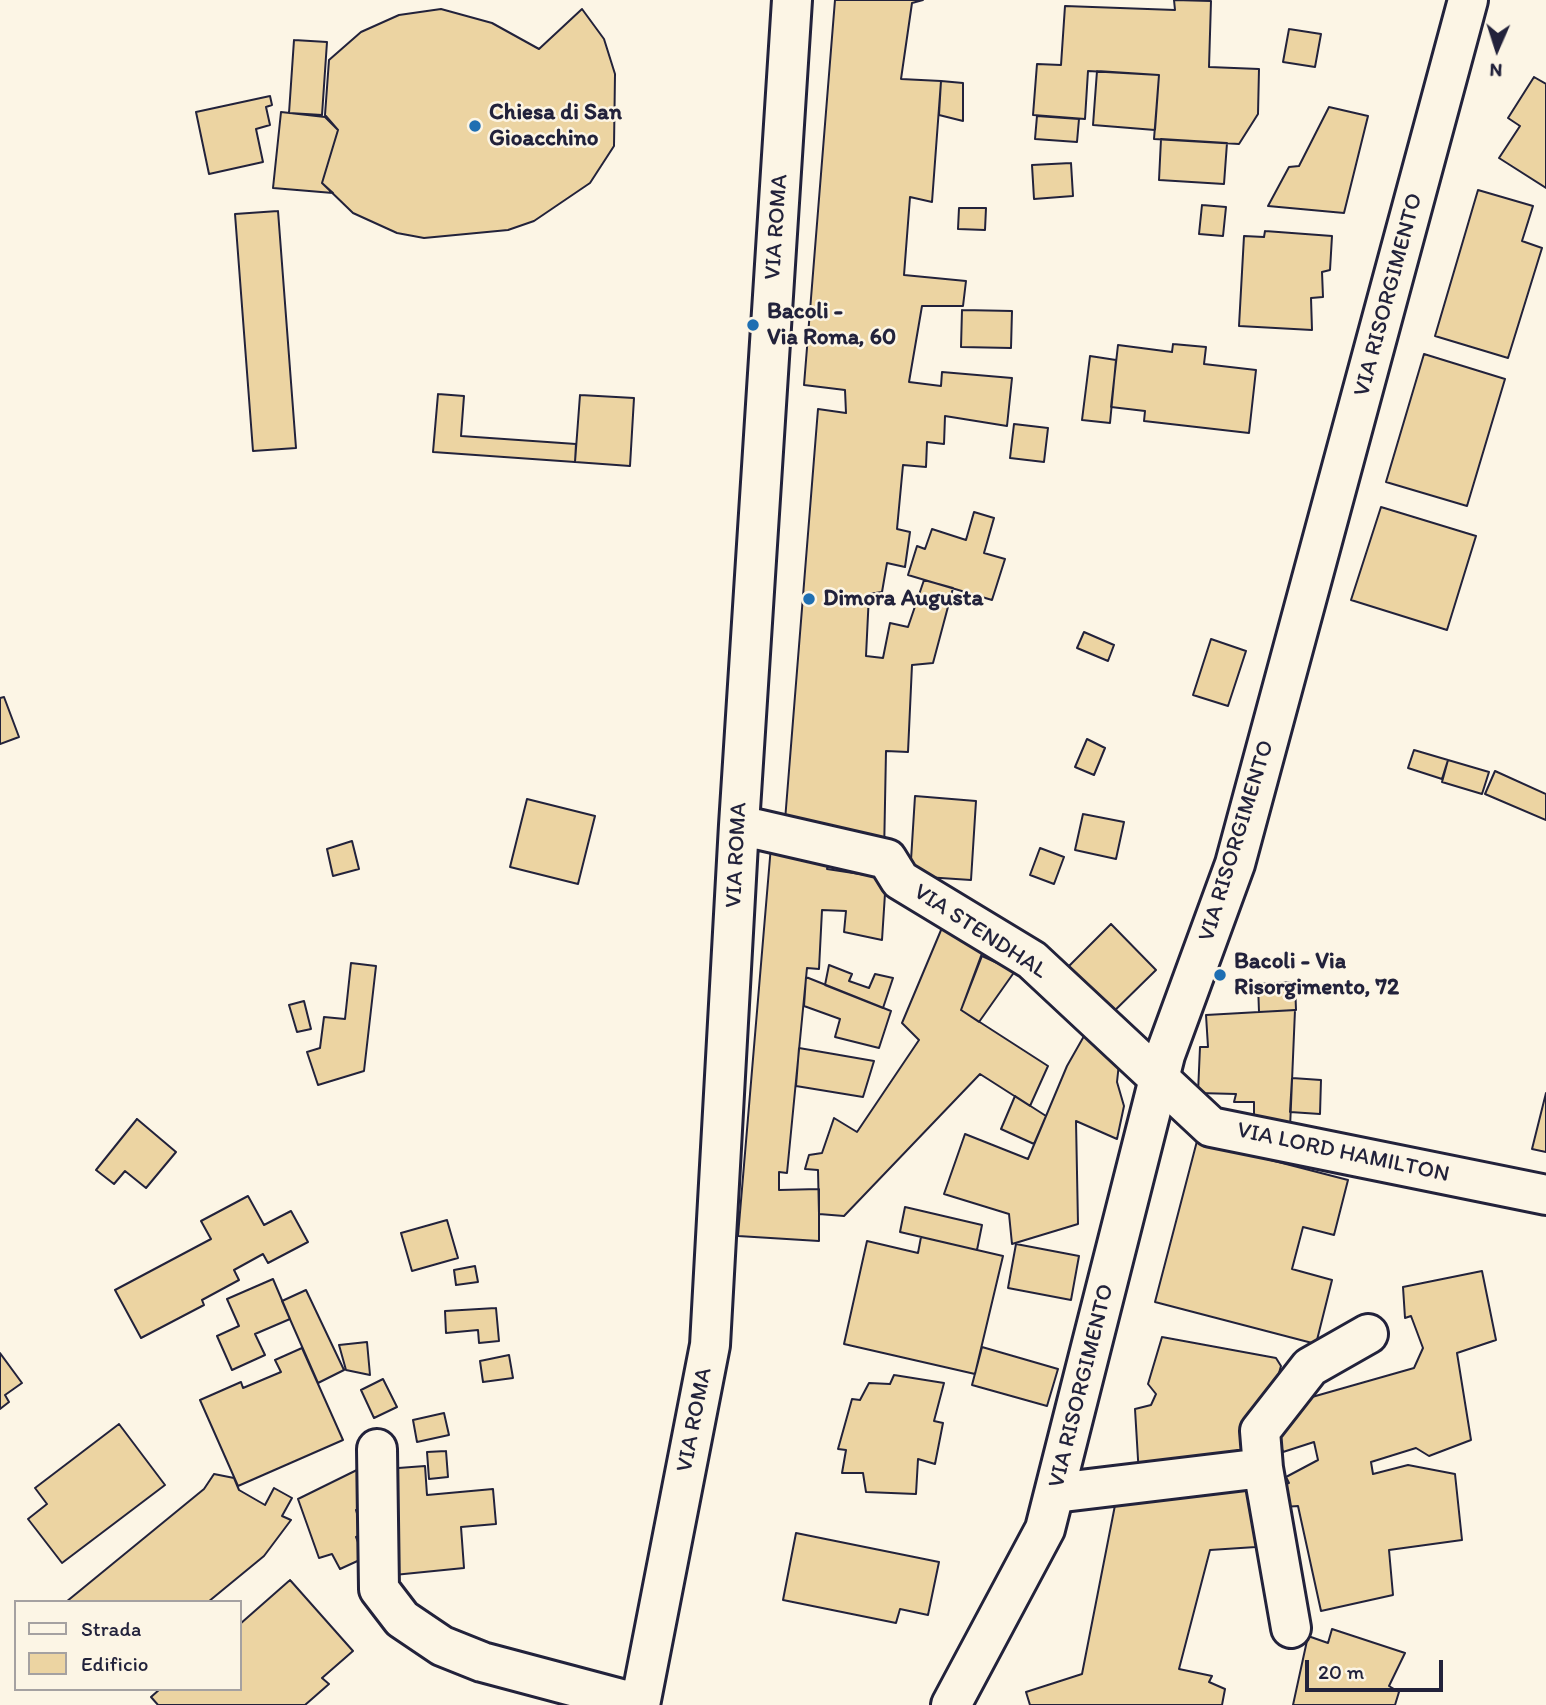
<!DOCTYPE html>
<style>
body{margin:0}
#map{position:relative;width:1546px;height:1705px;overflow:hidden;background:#fcf5e5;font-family:Itim,sans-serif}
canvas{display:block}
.legend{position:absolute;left:14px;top:1600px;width:228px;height:91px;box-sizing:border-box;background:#fcf5e5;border:2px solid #a5a1a1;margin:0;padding:9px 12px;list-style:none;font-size:21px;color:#22223b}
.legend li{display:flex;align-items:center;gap:14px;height:35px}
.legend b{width:35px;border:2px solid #a5a1a1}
.north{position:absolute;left:1462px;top:14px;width:70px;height:70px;-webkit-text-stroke:5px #fcf5e5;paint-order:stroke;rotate:183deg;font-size:19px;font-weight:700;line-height:28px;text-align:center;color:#22223b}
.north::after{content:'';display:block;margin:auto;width:24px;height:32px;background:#22223b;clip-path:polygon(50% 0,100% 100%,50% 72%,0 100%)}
.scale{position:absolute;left:1305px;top:1660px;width:138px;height:32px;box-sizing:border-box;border:4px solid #22223b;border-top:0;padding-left:9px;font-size:21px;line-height:24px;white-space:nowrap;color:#22223b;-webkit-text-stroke:5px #fcf5e5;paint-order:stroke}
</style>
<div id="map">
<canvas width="1546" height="1705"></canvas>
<ul class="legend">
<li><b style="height:9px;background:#fcf5e5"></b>Strada</li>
<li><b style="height:19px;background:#ecd4a2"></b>Edificio</li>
</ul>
<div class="north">N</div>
<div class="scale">20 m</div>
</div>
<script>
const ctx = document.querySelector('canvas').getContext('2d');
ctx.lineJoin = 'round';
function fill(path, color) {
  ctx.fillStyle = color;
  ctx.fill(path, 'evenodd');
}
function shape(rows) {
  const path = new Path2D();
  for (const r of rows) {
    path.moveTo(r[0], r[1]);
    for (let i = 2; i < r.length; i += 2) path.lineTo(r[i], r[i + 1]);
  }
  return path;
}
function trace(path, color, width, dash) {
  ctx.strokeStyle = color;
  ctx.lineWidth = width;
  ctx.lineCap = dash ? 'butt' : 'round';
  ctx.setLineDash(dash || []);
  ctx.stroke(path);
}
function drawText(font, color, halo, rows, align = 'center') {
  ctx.font = font + ' Itim,sans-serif';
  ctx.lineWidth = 5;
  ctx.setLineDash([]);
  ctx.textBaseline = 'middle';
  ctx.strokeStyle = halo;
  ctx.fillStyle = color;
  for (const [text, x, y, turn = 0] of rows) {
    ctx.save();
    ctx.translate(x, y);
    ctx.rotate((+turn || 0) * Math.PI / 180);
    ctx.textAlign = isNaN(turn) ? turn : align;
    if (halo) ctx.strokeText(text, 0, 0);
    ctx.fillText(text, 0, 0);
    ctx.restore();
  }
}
const building = shape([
 [835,0,923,0,912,3,901,79,941,81,932,202,910,197,904,275,966,281,963,306,922,306,909,382,941,386,942,372,1012,378,1007,426,945,416,944,444,927,442,926,467,903,465,897,529,910,532,905,567,887,563,882,592,869,594,866,656,883,658,890,623,908,627,924,580,953,588,933,663,912,665,908,752,886,751,884,855,784,833,818,409,846,413,845,390,804,385,835,0],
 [1174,0,1211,1,1209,67,1259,69,1258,114,1239,144,1154,139,1159,75,1088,71,1085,119,1033,115,1037,64,1061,65,1065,6,1175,10,1174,0],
 [441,9,492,23,539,49,582,9,604,39,615,74,614,146,590,183,534,221,508,230,424,238,397,233,353,213,322,183,338,130,325,115,329,60,361,32,399,15,441,9],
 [1289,29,1321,34,1315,67,1283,62,1289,29],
 [294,40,327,42,322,115,289,113,294,40],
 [1097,71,1159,75,1155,130,1093,125,1097,71],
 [1534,77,1546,84,1546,188,1499,158,1520,126,1508,118,1534,77],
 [941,81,963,83,963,121,939,115,941,81],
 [270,96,272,105,266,107,270,125,256,129,263,162,209,174,196,112,270,96],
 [1329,107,1368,116,1344,213,1268,206,1289,167,1299,166,1329,107],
 [281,112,325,117,338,130,322,183,333,193,273,188,281,112],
 [1037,116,1079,119,1077,142,1035,139,1037,116],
 [1161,139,1227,143,1224,184,1159,180,1161,139],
 [1071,163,1073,196,1034,199,1032,165,1071,163],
 [1478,190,1533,206,1522,241,1542,248,1508,358,1435,336,1478,190],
 [1202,205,1226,207,1223,236,1199,234,1202,205],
 [959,208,986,208,985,230,958,229,959,208],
 [278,211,296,448,253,451,235,214,278,211],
 [1265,231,1332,236,1330,270,1322,272,1323,297,1311,298,1312,330,1239,326,1244,236,1264,237,1265,231],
 [962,310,1012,311,1011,348,961,347,962,310],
 [1173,344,1206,347,1204,364,1256,370,1249,433,1144,421,1145,411,1111,407,1118,345,1172,352,1173,344],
 [1424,354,1505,379,1467,506,1386,482,1424,354],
 [1090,356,1116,360,1110,423,1082,420,1090,356],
 [438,394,464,396,461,436,576,444,575,462,433,452,438,394],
 [580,395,634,398,630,466,575,462,580,395],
 [1014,424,1048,428,1044,462,1010,458,1014,424],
 [1381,507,1476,536,1447,630,1351,600,1381,507],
 [974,512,994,518,984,553,1005,559,992,600,908,575,917,546,925,549,932,529,966,540,974,512],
 [1084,632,1114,645,1108,661,1077,648,1084,632],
 [1211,639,1246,651,1228,706,1193,695,1211,639],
 [4,697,19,737,0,744,0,698,4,697],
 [1087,739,1105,748,1094,775,1075,767,1087,739],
 [1414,750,1448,760,1442,779,1408,768,1414,750],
 [1448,760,1489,772,1482,794,1442,782,1448,760],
 [1495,771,1546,794,1546,820,1485,794,1495,771],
 [915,796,976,801,971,880,910,876,915,796],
 [527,799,595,816,578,884,510,867,527,799],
 [1083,814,1124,822,1116,859,1075,850,1083,814],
 [352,841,359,869,333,876,327,849,352,841],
 [771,846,830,856,827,869,886,878,882,940,844,932,846,911,822,910,819,969,807,968,787,1173,779,1172,779,1190,819,1189,819,1241,738,1236,771,846],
 [1040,848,1064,857,1054,884,1030,875,1040,848],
 [944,923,984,948,961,1010,1048,1066,1030,1106,980,1074,844,1216,819,1214,818,1170,805,1169,809,1155,822,1153,834,1118,857,1132,919,1040,902,1023,944,923],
 [1111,924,1156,970,1105,1020,1060,975,1111,924],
 [982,956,1015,971,979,1022,961,1010,982,956],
 [351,963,376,966,364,1071,318,1085,307,1052,320,1048,324,1017,345,1019,351,963],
 [829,965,852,974,849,981,869,988,875,974,893,978,883,1008,825,985,829,965],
 [806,977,891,1011,879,1048,835,1037,840,1019,804,1006,806,977],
 [1295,982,1296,1010,1259,1012,1258,984,1295,982],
 [304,1001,311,1029,297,1032,289,1005,304,1001],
 [1295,1010,1290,1128,1254,1119,1254,1102,1234,1102,1236,1094,1198,1093,1200,1047,1208,1047,1206,1015,1295,1010],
 [1088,1029,1120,1054,1117,1082,1124,1106,1117,1139,1076,1121,1078,1224,1012,1244,1009,1214,944,1194,965,1134,1028,1159,1067,1066,1088,1029],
 [799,1048,874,1061,863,1097,796,1086,799,1048],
 [1292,1078,1321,1080,1320,1114,1290,1112,1292,1078],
 [1546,1093,1546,1152,1532,1149,1546,1093],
 [1015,1096,1046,1116,1034,1144,1001,1129,1015,1096],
 [137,1119,176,1152,146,1188,125,1171,114,1184,96,1170,137,1119],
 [1197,1141,1348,1180,1334,1235,1303,1227,1292,1269,1332,1280,1316,1344,1155,1302,1197,1141],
 [248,1196,264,1225,291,1211,308,1242,268,1263,263,1254,234,1270,239,1280,202,1300,204,1305,141,1338,115,1290,211,1239,201,1221,248,1196],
 [905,1207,982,1225,977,1250,900,1232,905,1207],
 [447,1220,458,1258,412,1271,401,1233,447,1220],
 [921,1237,1003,1256,975,1374,844,1344,867,1241,918,1253,921,1237],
 [1016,1244,1079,1256,1071,1300,1008,1288,1016,1244],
 [475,1266,478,1282,456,1285,454,1270,475,1266],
 [1482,1271,1496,1340,1457,1353,1471,1440,1429,1456,1416,1448,1371,1462,1373,1474,1408,1465,1455,1474,1462,1540,1389,1550,1393,1595,1321,1611,1298,1506,1284,1507,1279,1486,1289,1483,1286,1477,1318,1460,1314,1442,1283,1452,1277,1433,1305,1399,1414,1368,1423,1348,1411,1316,1405,1318,1403,1287,1482,1271],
 [273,1279,290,1319,255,1334,265,1355,232,1370,217,1336,239,1326,227,1299,273,1279],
 [306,1290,344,1370,318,1383,282,1301,306,1290],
 [496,1308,499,1341,479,1343,478,1330,446,1333,445,1311,496,1308],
 [1162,1337,1276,1358,1281,1366,1272,1398,1259,1415,1247,1414,1247,1448,1139,1476,1135,1409,1151,1405,1156,1394,1148,1384,1162,1337],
 [367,1342,370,1375,346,1370,339,1345,367,1342],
 [982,1347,1058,1369,1047,1406,972,1385,982,1347],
 [302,1348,343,1440,238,1486,200,1400,241,1382,243,1388,281,1372,275,1360,302,1348],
 [0,1353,22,1383,5,1395,9,1402,0,1409,0,1353],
 [509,1355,513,1378,483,1382,480,1361,509,1355],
 [894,1375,944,1383,934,1421,943,1423,935,1464,918,1459,916,1494,866,1492,863,1473,842,1473,846,1450,838,1449,852,1399,860,1400,869,1383,890,1384,894,1375],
 [383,1379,397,1407,374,1418,361,1390,383,1379],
 [444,1413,449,1435,417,1442,413,1420,444,1413],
 [119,1424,165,1485,62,1563,28,1519,47,1504,35,1488,119,1424],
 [446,1451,448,1477,429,1479,427,1452,446,1451],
 [367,1465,374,1507,356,1510,363,1534,356,1537,364,1558,340,1569,332,1554,319,1558,298,1499,367,1465],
 [425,1466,427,1495,493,1489,496,1524,461,1527,464,1568,394,1575,385,1469,425,1466],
 [214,1474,234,1478,239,1490,265,1505,274,1488,292,1498,282,1516,291,1520,264,1556,208,1602,66,1602,204,1489,214,1474],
 [1251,1480,1256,1547,1210,1550,1179,1669,1212,1676,1209,1682,1225,1689,1222,1705,1030,1705,1026,1692,1082,1674,1117,1495,1251,1480],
 [796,1533,939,1562,928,1615,900,1609,896,1623,783,1600,796,1533],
 [290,1580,353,1651,322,1678,329,1684,305,1705,158,1705,151,1697,160,1689,240,1689,240,1624,290,1580],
 [1332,1629,1405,1653,1389,1686,1399,1692,1395,1705,1293,1705,1308,1636,1328,1643,1332,1629]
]);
fill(building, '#ecd4a2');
trace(building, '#22223b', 2);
const minor = shape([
 [739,825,887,859,900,880,1032,960,1211,1127,1546,1195],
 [377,1449,379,1589,402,1619,442,1646,482,1662,640,1704],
 [1263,1468,1260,1431,1310,1367,1368,1334],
 [1055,1493,1263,1468,1291,1628],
 [640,1705,710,1345,739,825,792,0]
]);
const major = shape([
 [951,1705,1045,1529,1165,1055,1235,864,1468,0]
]);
trace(minor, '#22223b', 44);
trace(major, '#22223b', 44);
trace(minor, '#fcf5e5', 38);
trace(major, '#fcf5e5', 38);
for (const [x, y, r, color] of [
 [475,126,7,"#1f6fb2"],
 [753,325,7,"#1f6fb2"],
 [809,599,7,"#1f6fb2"],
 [1220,975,7,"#1f6fb2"]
]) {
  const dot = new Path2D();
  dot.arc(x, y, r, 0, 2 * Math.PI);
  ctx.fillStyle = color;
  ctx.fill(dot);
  trace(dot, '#fcf5e5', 2.5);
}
drawText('bold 23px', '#22223b', '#fcf5e5', [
 ["Chiesa di San",489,113],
 ["Gioacchino",489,139],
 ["Bacoli -",767,312],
 ["Via Roma, 60",767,338],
 ["Dimora Augusta",823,599],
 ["Bacoli - Via",1234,962],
 ["Risorgimento, 72",1234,988]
], 'left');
drawText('23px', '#22223b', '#fcf5e5', [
 ["VIA ROMA",777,227,-86],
 ["VIA RISORGIMENTO",1389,295,-75],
 ["VIA RISORGIMENTO",1237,841,-73],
 ["VIA ROMA",737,855,-87],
 ["VIA STENDHAL",980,932,33],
 ["VIA LORD HAMILTON",1343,1153,12],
 ["VIA RISORGIMENTO",1082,1386,-76],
 ["VIA ROMA",695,1420,-79]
]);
</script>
